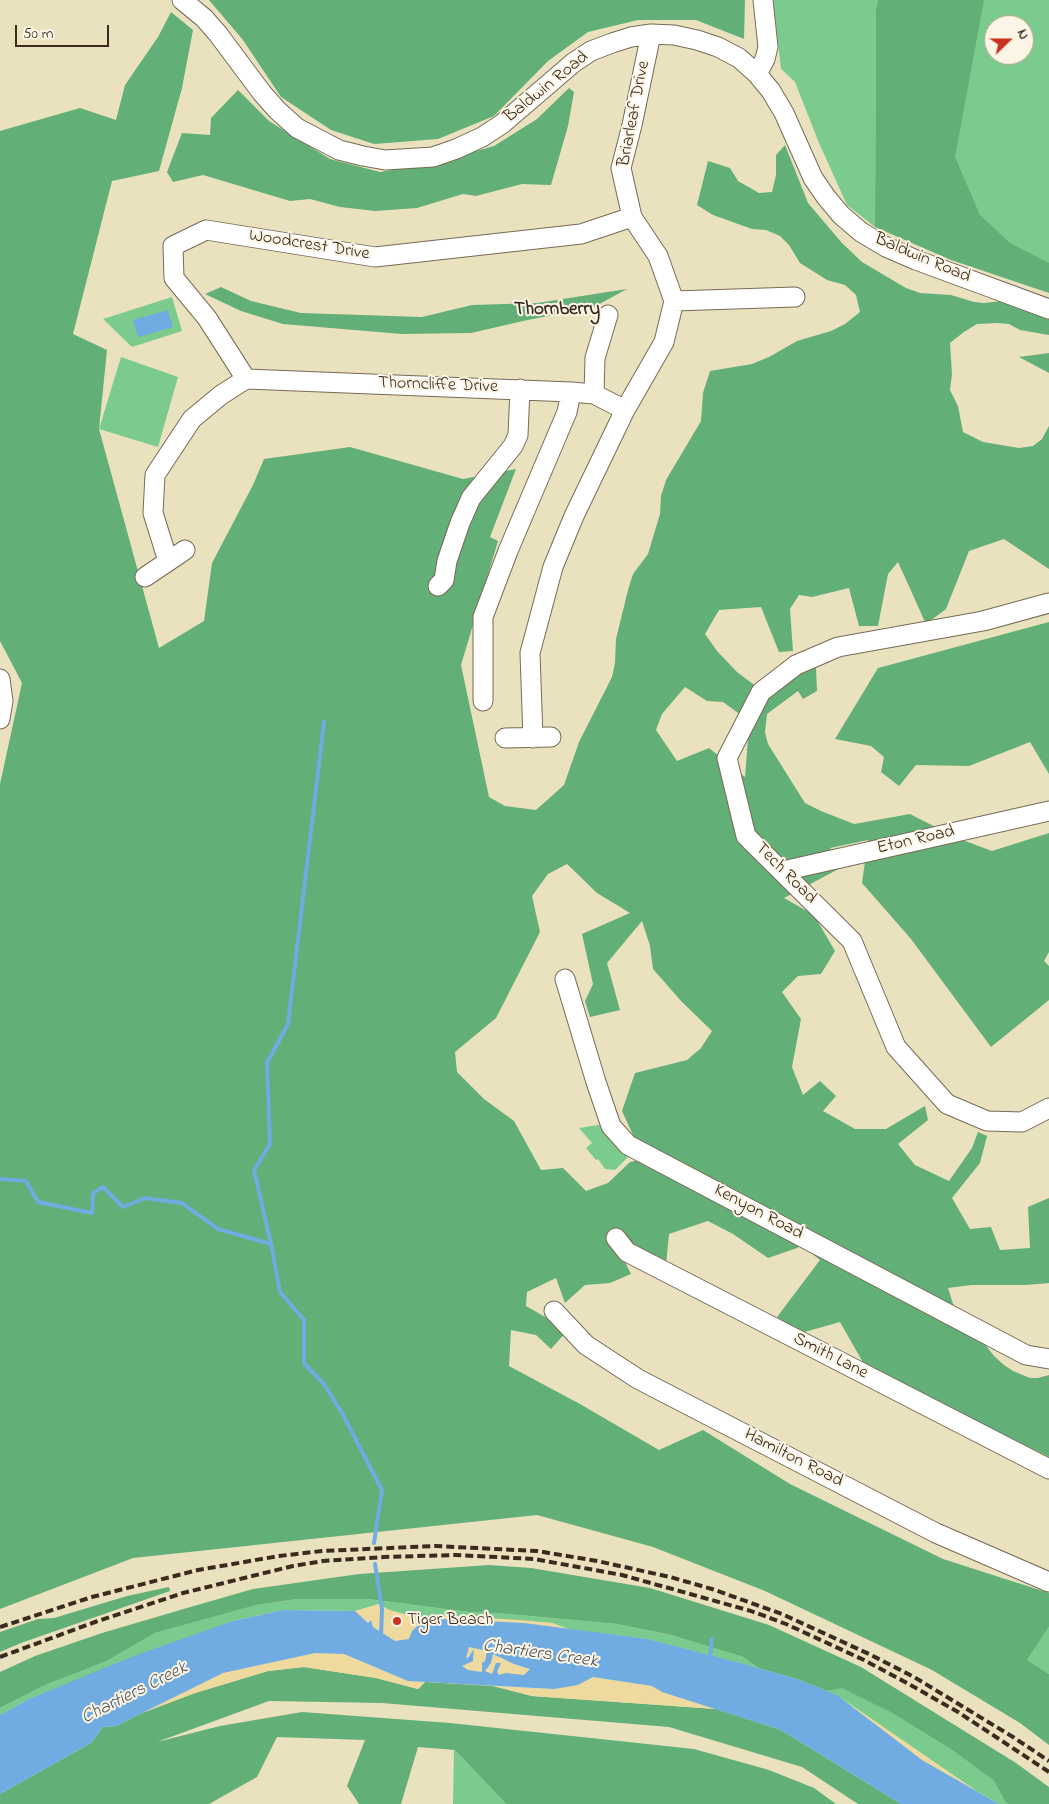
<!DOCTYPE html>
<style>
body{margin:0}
#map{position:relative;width:1049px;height:1804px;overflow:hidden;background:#eae2bf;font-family:"Indie Flower",sans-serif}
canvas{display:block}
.north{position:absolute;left:984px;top:15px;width:50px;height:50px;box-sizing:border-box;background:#fcf5e5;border:1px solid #afa495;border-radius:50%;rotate:68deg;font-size:14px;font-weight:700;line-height:20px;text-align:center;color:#3b2a1e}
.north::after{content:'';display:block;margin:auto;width:18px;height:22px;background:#c8321e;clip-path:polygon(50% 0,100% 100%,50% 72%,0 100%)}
.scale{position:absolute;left:15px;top:25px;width:94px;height:22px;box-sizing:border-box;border:2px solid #3b2a1e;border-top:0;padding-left:6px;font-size:15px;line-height:18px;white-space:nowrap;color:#3b2a1e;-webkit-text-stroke:4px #fcf5e5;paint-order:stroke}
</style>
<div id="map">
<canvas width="1049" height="1804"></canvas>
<div class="north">N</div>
<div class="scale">50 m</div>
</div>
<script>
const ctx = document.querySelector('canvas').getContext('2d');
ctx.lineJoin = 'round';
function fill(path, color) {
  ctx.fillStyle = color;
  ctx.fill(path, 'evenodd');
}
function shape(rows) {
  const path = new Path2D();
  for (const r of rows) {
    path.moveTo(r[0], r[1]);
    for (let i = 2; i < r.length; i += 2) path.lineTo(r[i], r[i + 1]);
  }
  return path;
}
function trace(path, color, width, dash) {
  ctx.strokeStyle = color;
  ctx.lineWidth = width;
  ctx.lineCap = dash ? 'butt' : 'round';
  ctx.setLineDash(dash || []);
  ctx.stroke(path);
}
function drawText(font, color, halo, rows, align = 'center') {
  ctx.font = font + ' "Indie Flower",sans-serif';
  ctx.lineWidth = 4;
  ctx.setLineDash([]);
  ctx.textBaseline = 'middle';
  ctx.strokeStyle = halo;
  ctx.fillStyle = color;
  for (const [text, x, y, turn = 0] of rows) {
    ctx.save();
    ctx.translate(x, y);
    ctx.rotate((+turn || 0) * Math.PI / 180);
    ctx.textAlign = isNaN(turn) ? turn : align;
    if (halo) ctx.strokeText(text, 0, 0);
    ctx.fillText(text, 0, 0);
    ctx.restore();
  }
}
fill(shape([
 [773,0,878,0,876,8,875,227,847,205,819,143,795,82,781,69],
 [916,0,1049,0,1049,279,941,191],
 [994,25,1024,25,1024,55,994,55],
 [172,297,182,331,132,347,103,319],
 [121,357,178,377,158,447,99,429],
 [605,1124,628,1157,615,1170,605,1169,598,1159,596,1160,586,1148,592,1143,579,1128],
 [297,1599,368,1599,469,1612,508,1614,617,1624,671,1635,743,1657,758,1668,648,1639,571,1630,552,1623,435,1615,427,1618,418,1618,389,1610,379,1604,355,1611,283,1610,233,1621,29,1699,0,1715,0,1708,43,1686,107,1661,155,1633,255,1605],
 [1049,1627,1049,1674,1027,1660],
 [842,1687,892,1713,952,1750,994,1781,1005,1802,1008,1804,999,1804,975,1790,837,1696,827,1691],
 [454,1749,506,1804,453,1804]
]), '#7acb8d');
fill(shape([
 [209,0,745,0,744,39,696,20,638,20,588,32,548,61,494,116,438,139,374,144,331,130,281,97,243,40],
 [878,0,984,0,955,157,980,215,1010,243,1049,263,1049,293,951,260,875,227,876,8],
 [171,12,193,30,182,88,159,171,112,181,73,334,107,350,99,429,159,648,204,621,212,563,253,485,264,459,350,447,463,479,516,469,490,537,498,541,461,665,489,797,505,806,536,810,564,785,579,742,612,677,615,663,616,639,628,590,633,574,648,554,660,514,661,496,666,480,701,421,703,393,710,371,752,364,769,357,797,341,831,331,845,324,860,312,856,295,845,285,827,280,800,263,789,245,780,236,766,230,752,229,713,215,697,205,708,161,730,168,738,181,759,193,772,192,776,175,776,155,785,145,808,203,842,243,862,262,906,288,920,293,951,295,974,302,984,303,1001,301,1049,315,1049,335,1020,330,1009,324,997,323,977,324,964,332,950,343,952,374,950,390,958,406,963,432,983,442,1019,448,1033,446,1042,439,1049,426,1049,569,1004,539,969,551,946,609,926,624,898,562,888,574,878,626,859,626,849,588,812,597,799,595,790,609,793,651,779,652,761,607,719,610,705,634,717,651,737,672,757,687,741,715,723,702,707,701,685,687,662,714,656,730,677,761,709,748,745,777,748,739,763,698,798,668,816,668,817,691,803,699,798,691,767,714,765,732,768,744,805,803,821,811,854,824,910,814,957,838,992,851,1049,833,1049,952,1044,961,1049,966,1049,1000,991,1047,911,939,862,883,868,840,830,848,846,865,784,898,814,915,835,951,821,974,798,976,782,992,801,1019,792,1067,803,1095,820,1081,836,1096,823,1111,855,1129,886,1129,925,1106,928,1120,898,1144,915,1165,949,1181,972,1148,978,1132,987,1136,980,1163,952,1198,970,1229,991,1227,1000,1250,1030,1248,1028,1207,1049,1198,1049,1283,1026,1285,971,1285,948,1288,953,1304,994,1356,1004,1365,1013,1371,1030,1378,1038,1378,1049,1375,1049,1457,865,1366,840,1322,801,1333,777,1317,820,1260,801,1245,797,1248,768,1258,733,1234,708,1221,669,1234,666,1265,618,1248,631,1274,610,1283,585,1285,565,1303,556,1278,527,1292,526,1306,568,1330,551,1349,536,1335,511,1330,509,1366,580,1404,659,1450,703,1430,790,1484,943,1559,1049,1593,1049,1627,1027,1660,1049,1674,1049,1745,1020,1723,932,1670,765,1591,653,1547,537,1515,133,1558,0,1609,0,784,22,683,0,641,0,131,80,108,116,120,125,85,158,37],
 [567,864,597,893,630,913,582,934,593,984,585,1001,590,1017,620,1010,607,963,642,921,650,946,653,969,681,1001,712,1031,701,1048,687,1060,635,1073,622,1111,644,1159,630,1162,608,1183,586,1191,563,1168,541,1170,514,1121,484,1099,457,1072,455,1052,496,1018,540,932,532,896,548,874],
 [569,88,574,92,568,126,551,185,522,184,476,196,463,194,417,208,375,211,340,207,310,199,290,201,203,175,173,182,167,172,182,133,210,135,211,118,238,90,269,121,330,159,380,172,434,163,494,146,537,119],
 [221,287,251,301,301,313,422,317,472,305,537,303,627,289,594,307,523,321,471,333,402,334,283,324,241,311,205,294],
 [1049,353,1049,373,1019,357],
 [1049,622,1049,774,1030,742,969,766,916,765,899,786,881,772,884,757,871,746,835,739,878,668],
 [489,1565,531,1568,650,1588,769,1625,861,1667,1016,1763,1049,1787,1049,1804,1008,1804,1005,1802,994,1781,952,1750,892,1713,842,1688,827,1691,797,1679,758,1668,743,1657,671,1635,617,1624,508,1614,469,1612,368,1599,297,1599,256,1605,155,1633,107,1661,43,1686,0,1708,0,1672,35,1656,102,1633,187,1608,253,1589,359,1574],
 [169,1587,170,1591,21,1643,0,1652,0,1632,38,1619,54,1618,127,1596],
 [304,1667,376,1678,418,1689,425,1682,493,1686,532,1696,716,1709,781,1730,901,1804,858,1804,802,1767,669,1727,382,1703,269,1701,157,1742,220,1726,302,1712,450,1723,694,1749,769,1770,814,1788,836,1804,506,1804,455,1750,418,1747,401,1804,359,1804,347,1786,365,1740,277,1737,257,1777,209,1804,0,1804,0,1794,91,1743,103,1727,116,1726,142,1713,195,1693,268,1671]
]), '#63af78');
fill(shape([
 [379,1604,389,1610,418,1618,427,1618,435,1615,520,1620,552,1623,571,1630,524,1623,427,1618,409,1639,395,1641,373,1627,371,1620,368,1623,355,1611],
 [469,1647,487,1651,482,1672,468,1670,462,1665,473,1661,474,1650,466,1659],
 [315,1653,344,1654,408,1681,425,1682,418,1689,376,1678,304,1667,268,1671,195,1693,142,1713,223,1673],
 [492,1654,514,1664,531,1669,524,1675,506,1673,499,1675,497,1672,499,1666,496,1663,492,1674,485,1671,491,1663],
 [593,1677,652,1686,662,1692,716,1709,532,1696,493,1686,554,1689,578,1685],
 [837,1695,975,1790,922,1760]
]), '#eeda9e');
fill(shape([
 [168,310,173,327,138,337,133,320],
 [283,1610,355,1611,368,1623,371,1620,373,1627,395,1641,409,1639,412,1631,427,1618,524,1623,648,1639,744,1664,797,1679,837,1695,922,1760,999,1804,901,1804,781,1730,662,1692,652,1686,593,1677,578,1685,554,1689,408,1681,344,1654,315,1653,223,1673,116,1726,103,1727,91,1743,0,1794,0,1715,29,1699,134,1656,233,1621],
 [469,1647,487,1651,485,1661,482,1663,482,1672,468,1670,462,1666,473,1661,474,1649,468,1658,466,1658],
 [493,1654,514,1664,530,1669,524,1675,506,1673,499,1675,497,1672,501,1663,496,1663,492,1674,485,1671,491,1663]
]), '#70abe1');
trace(shape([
 [0,1179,26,1181,38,1202,92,1213,93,1193,103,1187,123,1207,145,1198,182,1203,218,1229,271,1244,280,1292,304,1320,304,1363,324,1384,342,1413,382,1490,374,1543],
 [271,1244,254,1170,270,1144,267,1063,288,1024,324,722],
 [375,1564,382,1609,381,1636],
 [710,1658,712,1639]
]), '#70abe1', 4);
const minor = shape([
 [182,0,204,18,218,34,262,93,277,110,297,128,339,150,363,156,385,160,433,157,456,149,482,137,502,124,573,63,591,51,612,43,631,37,651,34,674,35,697,40,718,47,739,58,757,74,771,91,784,113,813,178,826,197,841,215,861,232,886,247,916,260,1049,309],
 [651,34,632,125,621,168,632,217,658,256,674,301,795,297],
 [757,74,765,59,768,47,763,0],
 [246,379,207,318,174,278,173,246,206,230,375,257,581,234,632,217],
 [246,379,571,392,594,394,625,410,664,342,674,301],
 [594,394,595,358,608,315],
 [168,561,153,513,155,475,192,419,221,395,246,379],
 [145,577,185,550],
 [438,586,444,580,447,561,460,523,471,498,513,446,518,435,520,389],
 [1049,603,983,621,838,647,796,665,761,692,727,758,746,836,852,941,896,1047,947,1104,987,1121,1022,1122,1049,1108],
 [0,679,3,701,0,719],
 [483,701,483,617,508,551,567,412,571,392],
 [505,738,551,737],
 [533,738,530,653,553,567,574,516,625,410],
 [783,871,1049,811],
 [565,979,596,1082,611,1126,628,1145,1026,1355,1049,1359],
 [616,1238,627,1252,1049,1469],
 [554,1311,586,1345,638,1379,936,1533,1049,1582]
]);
trace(minor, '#786a56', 21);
trace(minor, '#fff', 19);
trace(shape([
 [0,1627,92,1597,198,1570,279,1556,322,1551,435,1546,537,1551,597,1561,670,1577,712,1589,782,1614,869,1654,914,1677,1013,1737,1049,1761],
 [0,1657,95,1622,183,1593,293,1566,323,1561,384,1557,456,1555,534,1559,622,1575,751,1611,786,1624,864,1660,907,1683,958,1712,1049,1772]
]), '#3b2a1e', 4, [8, 4]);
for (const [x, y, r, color] of [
 [397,1621,5,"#c8321e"]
]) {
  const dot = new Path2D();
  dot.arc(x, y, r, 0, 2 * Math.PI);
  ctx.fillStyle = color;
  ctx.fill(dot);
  trace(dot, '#fcf5e5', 2);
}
drawText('18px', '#3b2a1e', '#fcf5e5', [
 ["Baldwin Road",547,88,-39],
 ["Briarleaf Drive",635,114,-79],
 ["Woodcrest Drive",309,246,9],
 ["Baldwin Road",922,259,23],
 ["Thorncliffe Drive",438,386,2],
 ["Eton Road",916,841,-13],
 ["Tech Road",785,874,45],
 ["Kenyon Road",758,1213,28],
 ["Smith Lane",830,1357,27],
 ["Hamilton Road",793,1459,27]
]);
drawText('18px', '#3b2a1e', '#fcf5e5', [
 ["Tiger Beach",407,1621]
], 'left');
drawText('bold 19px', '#3b2a1e', '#fcf5e5', [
 ["Thornberry",557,311]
]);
drawText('italic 19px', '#4e5762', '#fcf5e5', [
 ["Chartiers Creek",540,1655,8],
 ["Chartiers Creek",135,1694,-27]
]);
</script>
